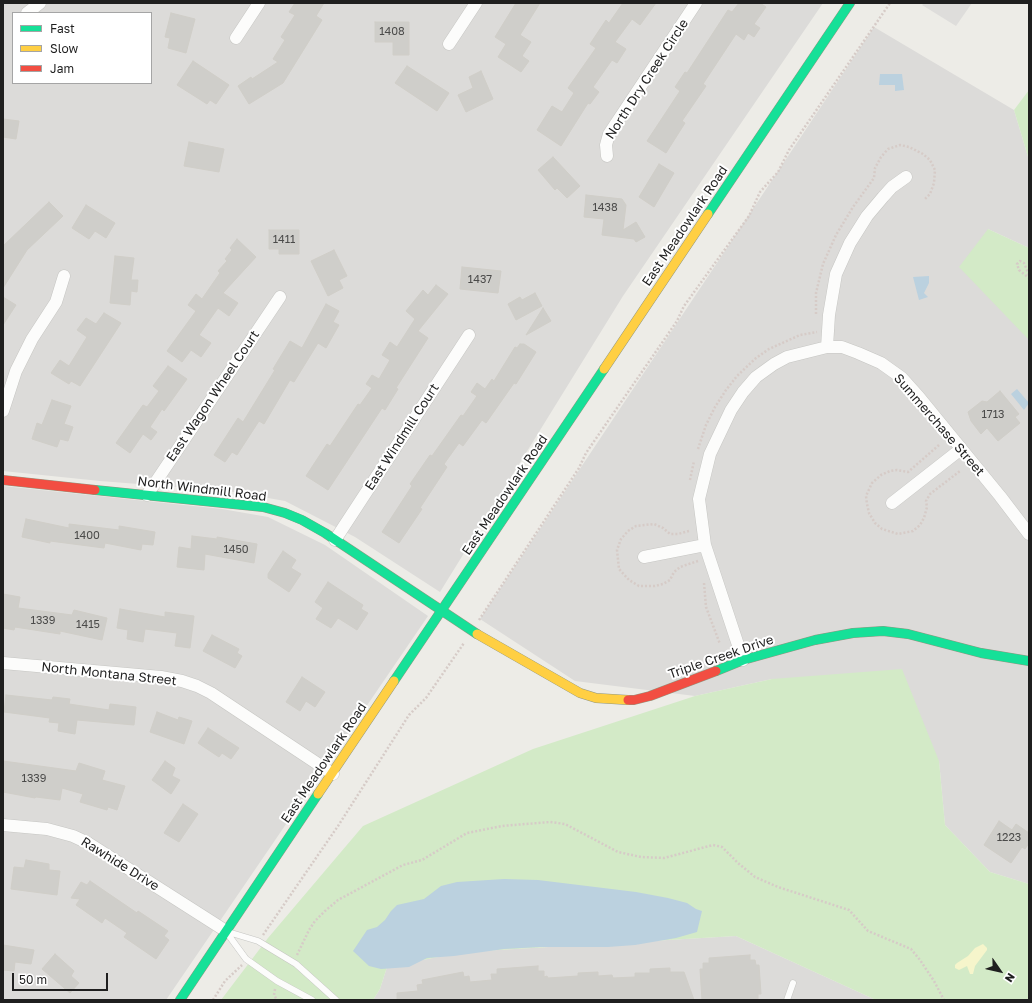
<!DOCTYPE html>
<style>
body{margin:0}
#map{position:relative;width:1032px;height:1003px;overflow:hidden;background:#edece7;font-family:"Golos Text",sans-serif}
canvas{display:block}
.frame{position:absolute;inset:0;border:4px solid #1f1f1f;pointer-events:none}
.legend{position:absolute;left:12px;top:12px;width:140px;height:72px;box-sizing:border-box;background:#fff;border:1px solid #a5a5a5;margin:0;padding:5px 7px;list-style:none;font-size:12px;color:#1f1f1f}
.legend li{display:flex;align-items:center;gap:8px;height:20px}
.legend b{width:20px;border:1px solid #a5a5a5}
.north{position:absolute;left:980px;top:951px;width:40px;height:40px;-webkit-text-stroke:3px #fff;paint-order:stroke;rotate:124deg;font-size:11px;font-weight:700;line-height:16px;text-align:center;color:#1f1f1f}
.north::after{content:'';display:block;margin:auto;width:14px;height:18px;background:#1f1f1f;clip-path:polygon(50% 0,100% 100%,50% 72%,0 100%)}
.scale{position:absolute;left:12px;top:973px;width:96px;height:18px;box-sizing:border-box;border:2px solid #1f1f1f;border-top:0;padding-left:5px;font-size:12px;line-height:14px;white-space:nowrap;color:#1f1f1f;-webkit-text-stroke:3px #fff;paint-order:stroke}
</style>
<div id="map">
<canvas width="1032" height="1003"></canvas>
<div class="frame"></div>
<ul class="legend">
<li><b style="height:5px;background:#16e098"></b>Fast</li>
<li><b style="height:5px;background:#ffcf43"></b>Slow</li>
<li><b style="height:5px;background:#f24e42"></b>Jam</li>
</ul>
<div class="north">N</div>
<div class="scale">50 m</div>
</div>
<script>
const ctx = document.querySelector('canvas').getContext('2d');
ctx.lineJoin = 'round';
function fill(path, color) {
  ctx.fillStyle = color;
  ctx.fill(path, 'evenodd');
}
function shape(rows) {
  const path = new Path2D();
  for (const r of rows) {
    path.moveTo(r[0], r[1]);
    for (let i = 2; i < r.length; i += 2) path.lineTo(r[i], r[i + 1]);
  }
  return path;
}
function trace(path, color, width, dash) {
  ctx.strokeStyle = color;
  ctx.lineWidth = width;
  ctx.lineCap = dash ? 'butt' : 'round';
  ctx.setLineDash(dash || []);
  ctx.stroke(path);
}
function drawText(font, color, halo, rows, align = 'center') {
  ctx.font = font + ' "Golos Text",sans-serif';
  ctx.lineWidth = 4;
  ctx.setLineDash([]);
  ctx.textBaseline = 'middle';
  ctx.strokeStyle = halo;
  ctx.fillStyle = color;
  for (const [text, x, y, turn = 0] of rows) {
    ctx.save();
    ctx.translate(x, y);
    ctx.rotate((+turn || 0) * Math.PI / 180);
    ctx.textAlign = isNaN(turn) ? turn : align;
    if (halo) ctx.strokeText(text, 0, 0);
    ctx.fillText(text, 0, 0);
    ctx.restore();
  }
}
fill(shape([
 [3,3,823,3,623,296,440,592,355,537,285,501,228,491,100,481,3,471],
 [13,13,151,13,151,83,13,83],
 [874,27,1014,110,1029,160,1029,248,988,229,1029,339,1029,884,990,872,945,825,939,761,772,679,695,696,575,681,480,619],
 [3,486,222,509,268,517,325,545,428,616,166,1000,3,1000],
 [736,936,876,1000,373,1000,380,989,387,967,463,952]
]), '#dcdbd9');
fill(shape([
 [1029,90,1029,160,1014,110],
 [988,229,1029,248,1029,340,959,267],
 [902,669,939,761,945,825,990,872,1029,884,1029,1000,876,1000,736,936,463,952,387,967,380,989,373,1000,221,1000,268,938,363,826,533,749,695,696,772,679]
]), '#d3eac7');
fill(shape([
 [983,944,987,948,987,950,975,966,973,974,970,974,967,966,959,970,955,968,955,965,957,963,968,956,975,948]
]), '#f6f5cb');
fill(shape([
 [924,3,972,3,956,26,922,5]
]), '#dedddb');
fill(shape([
 [880,74,902,74,904,90,895,91,895,85,879,85],
 [929,276,929,283,924,293,928,297,919,300,913,277],
 [1017,389,1029,403,1024,410,1011,394],
 [504,879,538,880,636,892,668,898,687,903,696,909,702,911,697,932,676,938,635,945,608,947,540,947,504,949,454,956,427,958,409,967,381,969,369,966,353,951,367,930,377,927,385,920,391,911,397,905,424,899,441,886,457,882]
]), '#bbd1df');
const building = shape([
 [295,3,324,3,316,16,322,20,283,83,249,104,238,86,251,77,252,79,278,62,273,59,285,40,281,37,295,15,289,12,295,3],
 [516,3,540,3,520,35,531,42,522,56,529,61,521,72,498,57,506,44,495,37,516,3],
 [623,3,656,3,640,25,632,19,615,42,626,49,617,63,612,60,593,87,599,92,590,104,588,103,561,146,537,130,552,106,562,112,574,93,568,88,596,48,590,44,606,20,609,23,623,3],
 [739,3,760,3,766,7,754,24,760,28,754,37,748,33,744,40,736,34,703,84,706,86,682,121,685,123,666,153,647,141,680,91,675,87,685,72,687,73,728,10,732,12,739,3],
 [171,13,195,19,186,53,168,48,170,38,165,37,171,13],
 [375,22,409,22,409,55,393,55,393,42,375,42,375,22],
 [193,61,229,85,216,104,210,100,207,104,177,85,193,61],
 [407,66,449,93,437,111,395,83,407,66],
 [481,71,493,99,466,112,458,95,473,88,469,77,481,71],
 [3,119,19,121,16,139,3,137,3,119],
 [189,142,224,149,219,172,184,166,189,142],
 [553,157,580,186,567,198,557,188,555,190,538,170,553,157],
 [659,164,674,173,654,207,639,197,659,164],
 [586,195,622,199,626,205,623,230,636,222,645,237,636,242,634,239,602,235,604,219,584,217,586,195],
 [49,202,63,216,27,250,3,288,3,246,49,202],
 [86,205,115,223,106,238,95,231,89,239,72,228,86,205],
 [269,230,299,230,299,254,279,254,279,249,269,249,269,230],
 [237,239,256,257,223,293,238,303,229,316,218,308,199,335,211,343,201,357,191,350,182,362,167,351,196,311,188,305,196,294,202,299,220,273,218,271,227,261,225,259,232,250,230,248,237,239],
 [334,250,347,276,339,280,343,288,328,296,311,261,334,250],
 [115,256,134,258,131,280,138,280,137,292,131,291,130,305,110,303,115,256],
 [462,267,501,271,498,293,460,289,462,267],
 [436,285,448,294,418,331,428,338,396,388,398,389,385,410,382,408,328,490,306,476,327,444,330,446,358,404,360,405,372,388,366,384,372,375,379,379,390,360,382,355,390,342,397,347,415,319,406,311,423,290,428,295,436,285],
 [535,293,542,306,516,320,508,304,520,297,522,300,535,293],
 [3,297,16,305,3,325,3,297],
 [326,304,339,311,333,322,339,325,326,348,318,343,294,382,290,380,264,424,259,421,237,455,232,452,225,462,214,455,238,418,243,422,275,370,273,369,290,341,302,348,326,304],
 [543,308,551,321,526,335,543,308],
 [104,313,121,323,80,386,71,381,69,384,51,373,60,360,69,366,87,337,77,330,86,318,96,324,104,313],
 [520,344,524,344,536,352,516,384,514,383,486,423,482,420,463,446,459,443,444,464,447,467,420,508,422,509,399,543,382,532,412,486,410,484,430,455,432,456,461,415,463,416,477,396,471,392,477,383,485,389,492,379,494,381,515,347,517,348,520,344],
 [168,366,187,379,164,411,162,409,150,427,157,432,151,440,143,434,130,453,116,443,143,405,147,407,159,391,153,386,168,366],
 [1000,391,1019,414,1015,417,1020,423,998,441,987,428,981,434,971,421,968,412,982,401,987,402,1000,391],
 [52,400,71,406,64,424,73,427,68,441,60,439,57,447,32,439,37,423,42,425,52,400],
 [26,519,69,528,69,524,119,530,119,526,155,532,153,545,142,544,141,550,105,543,104,548,50,541,50,543,22,537,26,519],
 [192,536,217,539,217,537,257,544,254,563,205,554,204,570,177,567,179,547,191,549,192,536],
 [283,551,296,560,291,568,301,574,289,592,268,578,268,574,283,551],
 [328,582,363,605,361,609,368,613,357,630,338,618,331,628,316,619,323,608,315,602,328,582],
 [3,594,20,597,18,608,72,615,74,610,107,618,102,640,60,631,60,634,15,627,14,630,3,628,3,594],
 [120,609,165,617,165,612,194,616,190,648,175,646,177,633,145,629,143,642,127,639,128,630,117,628,120,609],
 [212,635,239,649,237,653,242,656,235,668,203,651,212,635],
 [302,677,325,692,315,707,306,701,300,711,286,702,302,677],
 [6,695,52,700,53,697,70,699,69,704,109,710,110,704,136,707,134,725,77,720,75,734,58,731,59,723,49,722,50,718,4,712,6,695],
 [157,712,178,720,179,717,192,721,184,744,150,732,157,712],
 [208,728,239,748,231,759,222,753,219,757,198,743,208,728],
 [3,761,76,771,79,763,105,771,102,780,125,786,117,810,108,807,107,810,80,802,83,794,62,788,60,800,36,797,35,798,3,792,3,761],
 [165,761,175,768,172,776,180,780,171,794,152,780,165,761],
 [183,804,198,814,179,842,164,833,183,804],
 [999,821,1012,830,1016,824,1029,833,1029,843,1025,849,1022,847,1011,863,984,845,999,821],
 [26,860,49,864,49,870,60,871,57,895,11,889,14,867,24,868,26,860],
 [90,881,137,913,138,911,168,931,164,936,169,940,156,959,124,937,127,933,105,918,102,923,76,905,80,899,71,898,81,882,87,885,90,881],
 [3,945,34,950,31,964,15,962,14,971,3,970,3,945],
 [55,954,74,971,71,976,79,983,70,993,42,969,55,954],
 [750,955,750,960,755,960,756,965,759,965,761,994,758,994,758,1000,702,1000,700,969,703,969,703,963,709,963,709,958,750,955],
 [538,966,538,971,544,971,544,977,547,976,548,978,578,976,578,973,598,972,598,976,612,975,613,978,635,977,635,973,650,973,650,969,670,968,670,972,684,972,694,1000,397,1000,397,993,418,991,417,985,423,984,422,980,463,972,464,977,469,976,470,982,492,980,491,974,497,974,497,969,538,966]
]);
fill(building, '#cfceca');
trace(building, '#d0cec8', 1);
const lane = shape([
 [228,932,258,941,296,964,336,1000],
 [227,933,246,959,277,981,312,1000],
 [787,1000,793,983]
]);
const street = shape([
 [27,13,40,3],
 [236,38,259,3],
 [449,44,476,3],
 [607,156,606,145,609,134,696,3],
 [827,347,829,315,836,274,850,243,867,216,883,197,892,187,906,177],
 [3,411,16,371,32,339,56,302,64,276],
 [147,495,280,297],
 [892,503,961,449],
 [335,540,469,335],
 [644,557,705,545],
 [743,660,705,545,699,499,710,454,731,410,743,392,756,377,774,364,787,357,827,347,842,347,858,353,881,363,902,378,919,397,1000,496,1029,534],
 [3,663,161,677,182,681,197,686,211,693,333,774],
 [3,825,47,829,73,836,88,843,226,931]
]);
const fast = shape([
 [708,214,850,3],
 [95,490,263,507,285,513,302,520,325,533,477,634],
 [716,671,743,660,815,640,853,633,883,631,908,634,981,653,1029,661],
 [394,681,604,369],
 [180,1000,318,794]
]);
const slow = shape([
 [604,369,708,214],
 [477,634,580,693,596,698,628,700],
 [318,794,394,681]
]);
const jam = shape([
 [3,480,95,490],
 [628,700,634,700,650,696,716,671]
]);
trace(lane, '#c6c6c3', 7);
trace(street, '#c6c6c3', 13);
trace(fast, '#919780', 10);
trace(slow, '#919780', 10);
trace(jam, '#919780', 10);
trace(shape([
 [1029,275,1024,263,1020,261,1017,264,1019,270,1029,278],
 [816,314,816,293,823,264,836,235,853,207,874,178,875,168,881,157,888,149,900,145,909,147,923,154,930,160,935,170,934,183,930,194,925,199],
 [939,445,908,472,897,470,890,471,881,475,872,483,866,496,867,504,869,513,875,523,882,529,898,534,913,531,920,525,924,518,927,507,926,501,930,494,960,471],
 [698,449,706,425,715,407,726,390,737,376,756,358,769,349,800,335,817,332],
 [690,480,694,461],
 [689,531,678,534,670,534,663,528,654,524,636,526,628,531,621,539,617,550,619,569,629,580,639,586,655,586,663,584,670,580,674,572,680,567,698,561],
 [704,583,706,607,720,644],
 [479,620,579,468,586,453,677,321,684,306,749,216,760,192,778,172,789,150,890,3],
 [263,935,338,826,409,715,426,698,464,643],
 [297,955,309,930,315,921,325,911,338,900,403,865,422,860,467,833,502,826,550,822,565,824,618,852,641,857,664,858,713,845,722,847,738,863,755,877,778,887,849,910,868,931,911,949,920,960,934,981,944,1000],
 [275,989,274,995,277,1000],
 [213,1000,225,981,242,965]
]), '#d6cbc7', 2.5, [2, 2]);
trace(lane, '#fcfcfb', 6);
trace(street, '#fcfcfb', 12);
trace(fast, '#16e098', 9);
trace(slow, '#ffcf43', 9);
trace(jam, '#f24e42', 9);
drawText('11px', '#4b4b4a', null, [
 ["1408",392,32],
 ["1438",605,208],
 ["1411",284,240],
 ["1437",480,280],
 ["1713",993,415],
 ["1400",87,536],
 ["1450",236,550],
 ["1339",43,621],
 ["1415",88,625],
 ["1339",34,779],
 ["1223",1009,838]
]);
drawText('13px', '#1f1f1f', '#fff', [
 ["North Dry Creek Circle",647,79,-57],
 ["East Meadowlark Road",685,226,-56],
 ["East Wagon Wheel Court",213,396,-56],
 ["Summerchase Street",939,425,49],
 ["East Windmill Court",402,437,-57],
 ["North Windmill Road",202,489,7],
 ["East Meadowlark Road",505,495,-56],
 ["Triple Creek Drive",721,657,-19],
 ["North Montana Street",109,674,6],
 ["East Meadowlark Road",324,763,-56],
 ["Rawhide Drive",120,864,32]
]);
</script>
